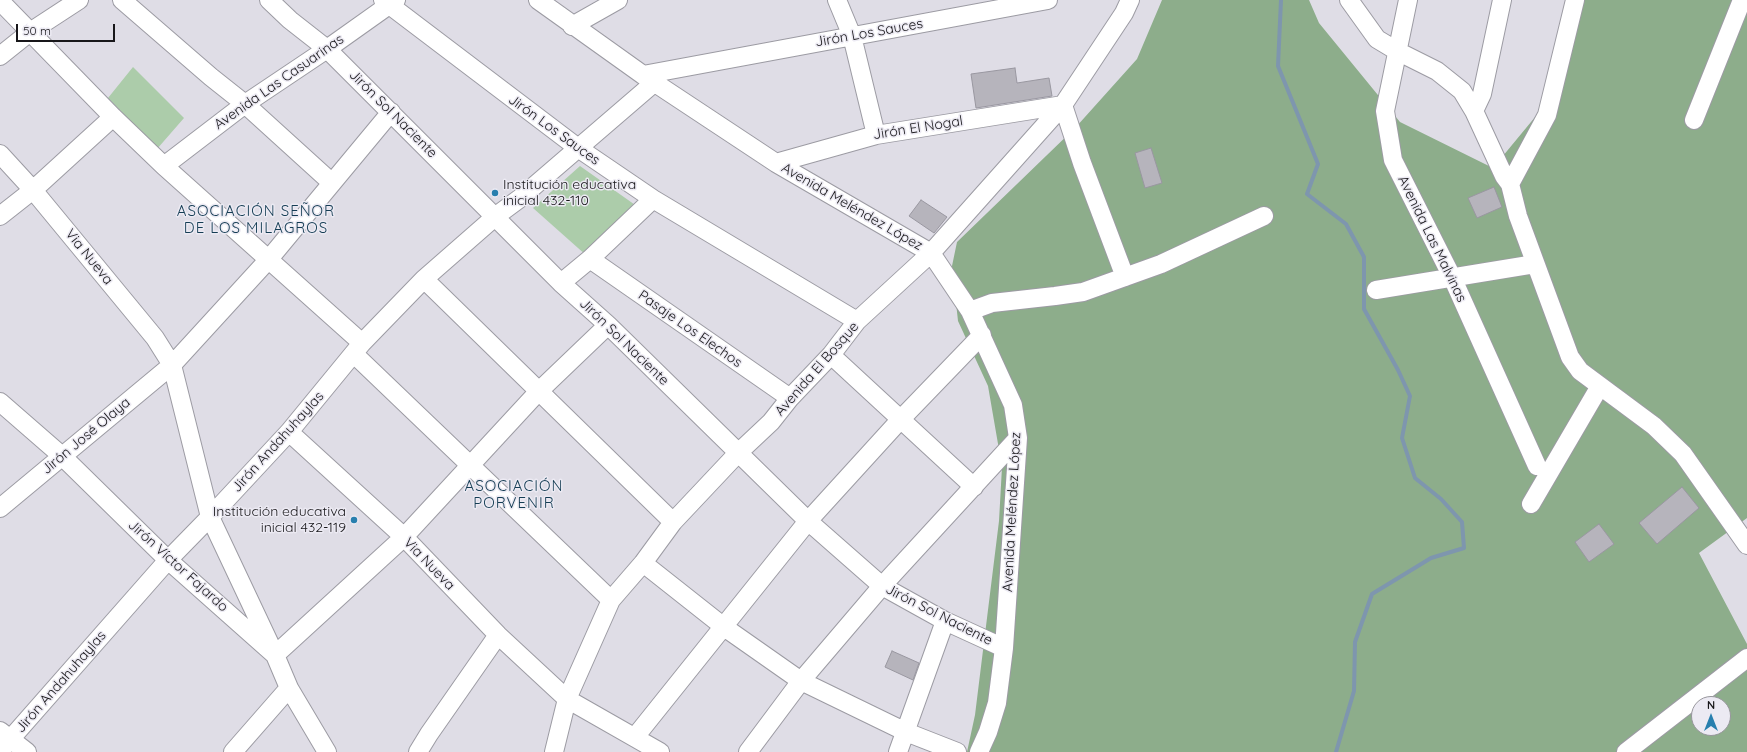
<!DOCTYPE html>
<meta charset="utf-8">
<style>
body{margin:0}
#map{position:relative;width:1747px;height:752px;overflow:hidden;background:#dfdde6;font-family:Quicksand,sans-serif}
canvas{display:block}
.north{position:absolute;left:1691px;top:696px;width:40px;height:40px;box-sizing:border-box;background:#eceaf3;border:1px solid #97969c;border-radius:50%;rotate:0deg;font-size:11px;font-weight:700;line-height:16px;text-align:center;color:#18171a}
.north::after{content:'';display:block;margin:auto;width:14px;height:18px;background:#287fae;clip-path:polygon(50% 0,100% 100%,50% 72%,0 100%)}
.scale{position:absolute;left:16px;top:24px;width:99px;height:18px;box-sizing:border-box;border:2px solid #18171a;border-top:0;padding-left:5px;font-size:12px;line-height:14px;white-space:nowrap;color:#18171a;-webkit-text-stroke:3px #eceaf3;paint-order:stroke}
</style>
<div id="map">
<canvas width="1747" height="752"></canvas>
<div class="north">N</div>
<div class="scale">50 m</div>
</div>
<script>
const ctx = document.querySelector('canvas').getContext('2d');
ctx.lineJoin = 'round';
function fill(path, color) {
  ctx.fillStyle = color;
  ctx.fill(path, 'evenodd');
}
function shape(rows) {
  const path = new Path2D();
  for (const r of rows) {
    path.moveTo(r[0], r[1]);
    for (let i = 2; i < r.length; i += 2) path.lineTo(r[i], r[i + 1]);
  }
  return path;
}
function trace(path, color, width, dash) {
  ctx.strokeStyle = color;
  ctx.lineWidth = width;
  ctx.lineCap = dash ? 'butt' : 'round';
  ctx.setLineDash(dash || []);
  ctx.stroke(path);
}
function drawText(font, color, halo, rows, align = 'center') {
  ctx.font = font + ' Quicksand,sans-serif';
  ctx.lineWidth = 3;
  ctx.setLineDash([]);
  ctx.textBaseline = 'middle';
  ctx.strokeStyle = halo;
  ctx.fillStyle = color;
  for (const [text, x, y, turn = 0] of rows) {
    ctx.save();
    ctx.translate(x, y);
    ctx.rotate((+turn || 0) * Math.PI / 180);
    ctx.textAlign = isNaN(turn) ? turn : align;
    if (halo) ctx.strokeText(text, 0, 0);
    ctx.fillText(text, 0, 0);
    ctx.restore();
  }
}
fill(shape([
 [133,67,184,118,157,149,108,98],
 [580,166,638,207,587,256,533,208]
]), '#acccaa');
fill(shape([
 [1162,0,1309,0,1319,23,1400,122,1493,168,1545,105,1579,0,1747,0,1747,518,1699,553,1747,644,1747,752,967,752,975,715,999,521,1002,467,988,386,958,321,952,266,957,242,1076,127,1137,59],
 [1699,704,1723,704,1723,728,1699,728]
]), '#8dad8b');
trace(shape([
 [1281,0,1278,66,1318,164,1307,194,1346,224,1364,257,1364,309,1398,370,1410,396,1402,438,1415,478,1441,499,1462,522,1464,548,1431,558,1372,594,1355,642,1354,691,1336,752]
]), '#7e96ae', 4);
const building = shape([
 [1015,68,1017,83,1049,78,1052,96,976,108,971,74,1015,68],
 [1151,148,1162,183,1145,188,1135,153,1151,148],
 [1494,187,1502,207,1477,218,1468,198,1494,187],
 [921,200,947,217,934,233,909,216,921,200],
 [1682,487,1699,508,1657,544,1639,523,1682,487],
 [1599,524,1614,544,1589,562,1575,542,1599,524],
 [892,651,919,663,913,680,885,667,892,651]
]);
fill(building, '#b6b4bc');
trace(building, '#9997a0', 1);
const minor = shape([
 [122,0,211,77,245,104,332,183],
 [269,0,290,20,327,49,561,283,608,325,808,521,882,586,945,621,1004,648],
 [383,0,578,148,653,199,857,321],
 [538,0,643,75,776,163,931,253,970,311,1013,405,1018,438,1004,648,997,703,988,732,979,752],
 [837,0,852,36,876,135],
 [1349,0,1377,39,1397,51,1437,71,1462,91,1474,111,1504,176,1510,184,1518,216,1570,357,1580,371,1654,426,1683,454,1747,545],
 [1408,0,1385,111,1393,160,1452,277,1537,466],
 [0,1,113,117,164,166,362,343],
 [572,26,618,0],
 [0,56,30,32,79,0],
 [643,75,1048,0],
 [1474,111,1482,94,1502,0],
 [1694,120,1742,0],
 [0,154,33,190,155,338,172,365,210,517,275,655,404,537,538,392,608,325],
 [776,163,876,135,1063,105,1082,163,1125,277],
 [164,166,245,104,327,49,396,0],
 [1510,184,1547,115,1575,0],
 [0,216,33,190,113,117],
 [590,259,790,398],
 [424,279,673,522],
 [561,283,590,259,653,199],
 [1376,290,1535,264],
 [970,311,992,303,1055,296,1083,292,1161,264,1264,216],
 [354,354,611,600],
 [831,355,974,487],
 [0,402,62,456,168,560,275,655,289,688,327,752],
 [289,432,404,537,498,635,567,699,660,752],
 [1531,504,1600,386],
 [0,508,172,365,269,259,391,112],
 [643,563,724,627,801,681,906,732,957,752],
 [0,731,27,752],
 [635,737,808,521,900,420,982,335],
 [0,751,168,560,210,517,289,432,362,343,424,279,496,216,519,199,655,82],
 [233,752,289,688],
 [418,752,429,734,498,635],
 [554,752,567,699,611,600,643,563,673,522,738,453,771,422,790,398,831,355,857,321,931,253,1063,105,1124,13,1130,0],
 [748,752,801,681,882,586,1018,438],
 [898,752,945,621],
 [1626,752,1747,658]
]);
trace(minor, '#9c9ba3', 20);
trace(minor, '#fff', 18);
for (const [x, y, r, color] of [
 [495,193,4,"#287fae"],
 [354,520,4,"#287fae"]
]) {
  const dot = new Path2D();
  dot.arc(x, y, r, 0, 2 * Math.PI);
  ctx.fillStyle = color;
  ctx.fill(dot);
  trace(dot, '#eceaf3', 1.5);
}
drawText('14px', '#18171a', '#eceaf3', [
 ["Jirón Los Sauces",869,33,-10],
 ["Avenida Las Casuarinas",279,82,-35],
 ["Jirón Sol Naciente",393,114,45],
 ["Jirón El Nogal",918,128,-9],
 ["Jirón Los Sauces",554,130,36],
 ["Avenida Meléndez López",852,207,30],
 ["Avenida Las Malvinas",1432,239,64],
 ["Via Nueva",89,257,51],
 ["Pasaje Los Elechos",690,329,35],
 ["Jirón Sol Naciente",624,342,44],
 ["Avenida El Bosque",817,369,-49],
 ["Jirón José Olaya",86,436,-40],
 ["Jirón Andahuhaylas",278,442,-48],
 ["Avenida Meléndez López",1012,512,-87],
 ["Via Nueva",429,564,46],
 ["Jirón Víctor Fajardo",178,566,42],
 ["Jirón Sol Naciente",939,615,27],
 ["Jirón Andahuhaylas",61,682,-49]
]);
drawText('14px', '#18171a', '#eceaf3', [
 ["Institución educativa",503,185],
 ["inicial 432-110",503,201],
 ["Institución educativa",346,512,"right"],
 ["inicial 432-119",346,528,"right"]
], 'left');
ctx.letterSpacing = '1px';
drawText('15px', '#153d54', '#eceaf3', [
 ["ASOCIACIÓN SEÑOR",256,211],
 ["DE LOS MILAGROS",256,228],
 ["ASOCIACIÓN",514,486],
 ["PORVENIR",514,503]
]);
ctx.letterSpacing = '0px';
</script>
